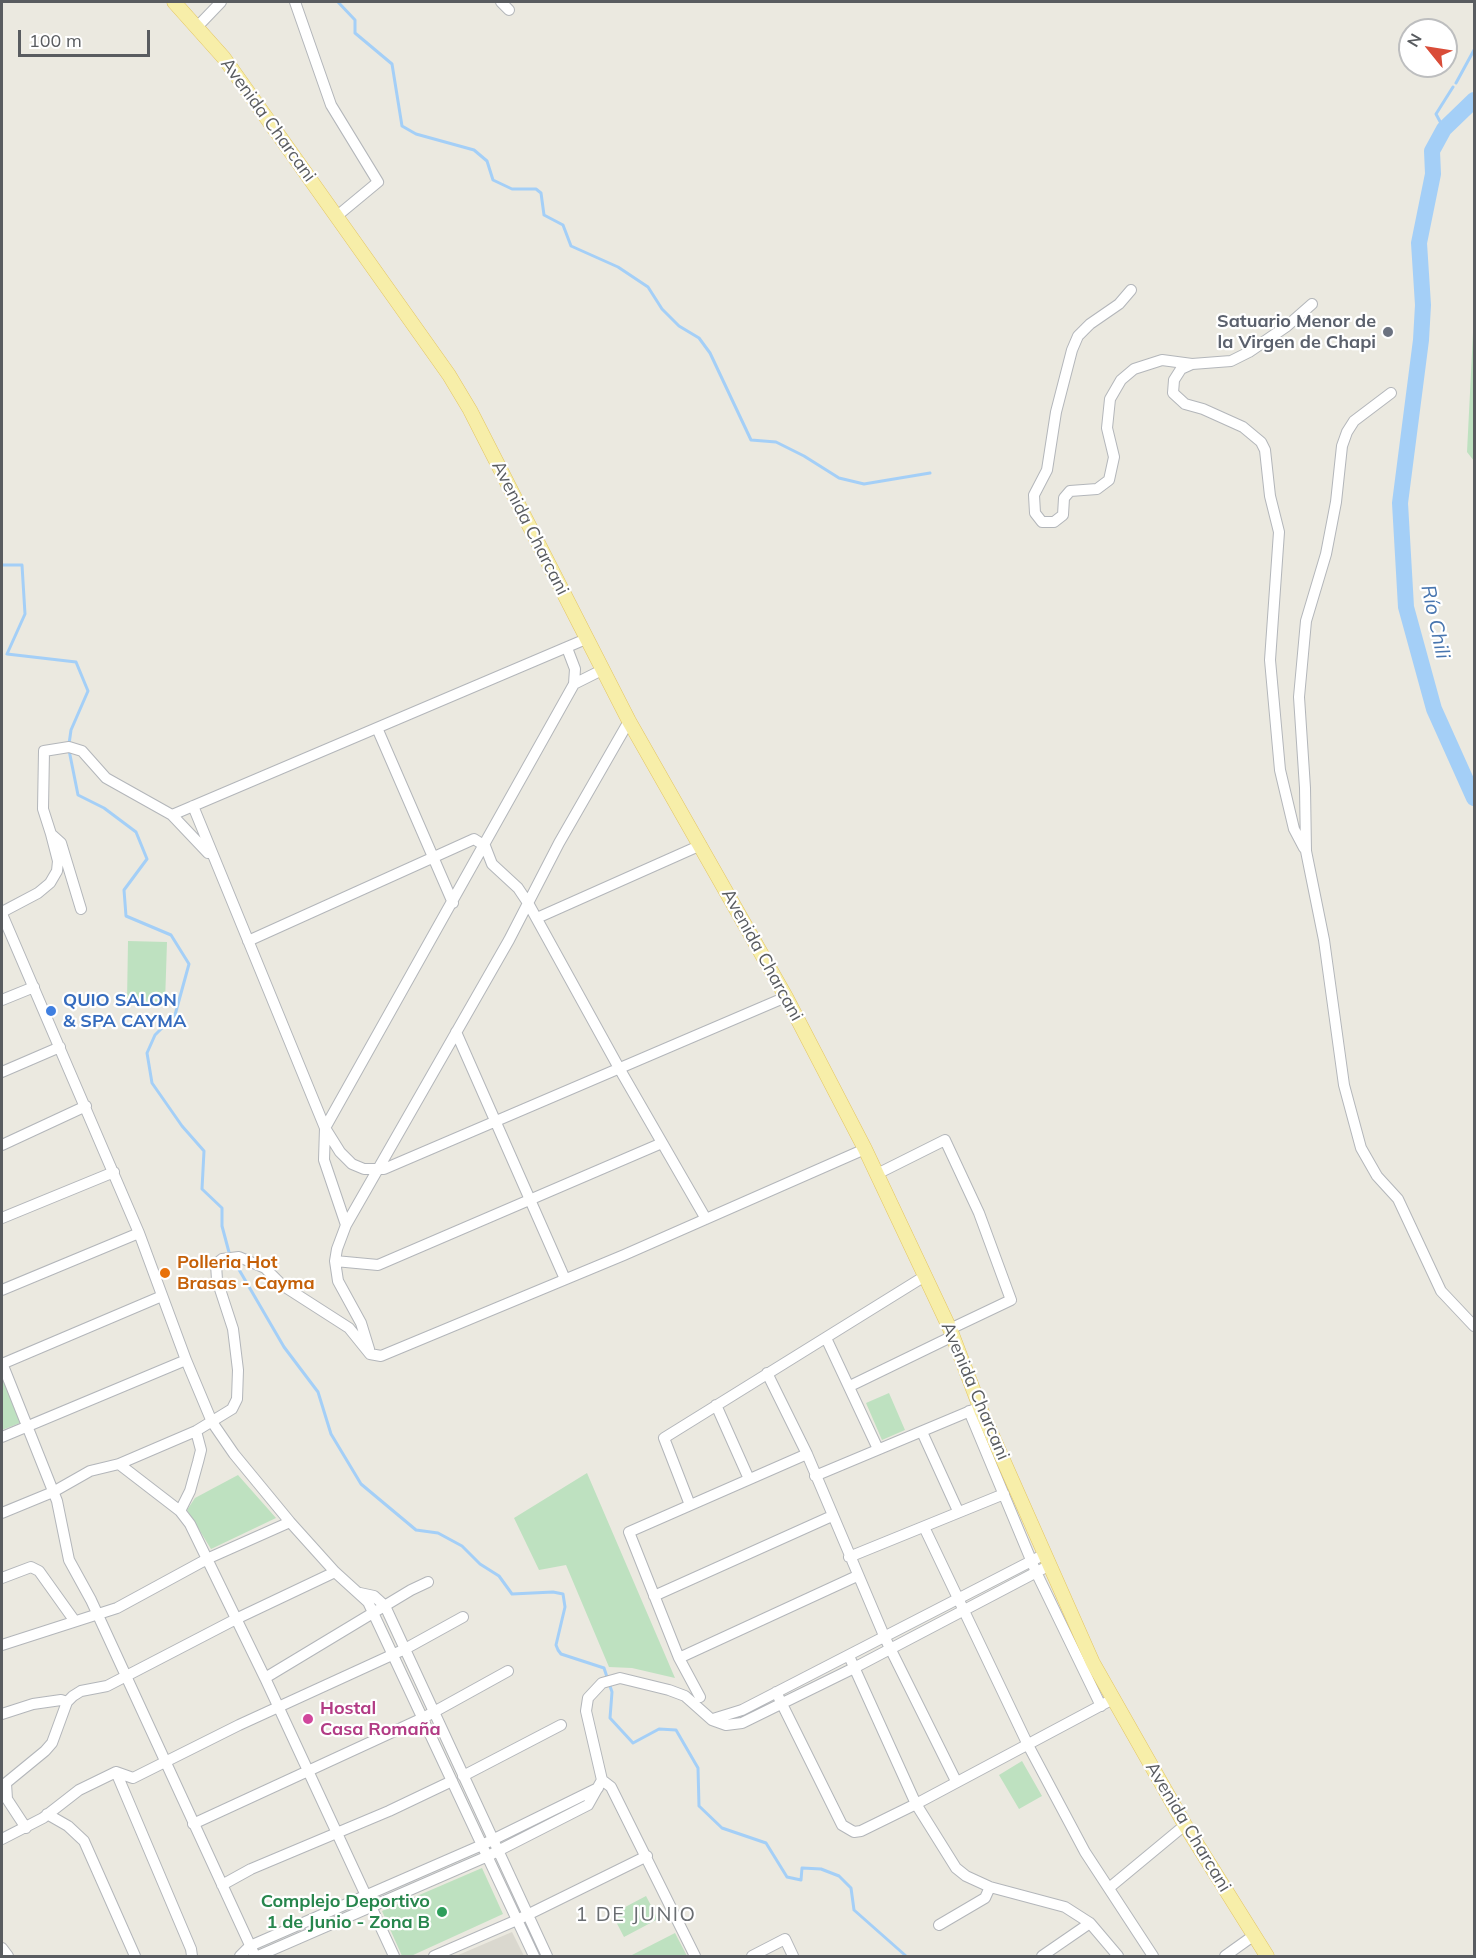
<!DOCTYPE html>
<meta charset="utf-8">
<style>
body{margin:0}
#map{position:relative;width:1476px;height:1958px;overflow:hidden;background:#ebe9e0;font-family:Mulish,sans-serif}
canvas{display:block}
.frame{position:absolute;inset:0;border:3px solid #595c60;pointer-events:none}
.north{position:absolute;left:1398px;top:18px;width:60px;height:60px;box-sizing:border-box;background:#fff;border:2px solid #bdbebf;border-radius:50%;rotate:300deg;font-size:16px;font-weight:700;line-height:24px;text-align:center;color:#595c60}
.north::after{content:'';display:block;margin:auto;width:21px;height:27px;background:#d94c38;clip-path:polygon(50% 0,100% 100%,50% 72%,0 100%)}
.scale{position:absolute;left:18px;top:30px;width:132px;height:27px;box-sizing:border-box;border:3px solid #595c60;border-top:0;padding-left:8px;font-size:18px;line-height:21px;white-space:nowrap;color:#595c60;-webkit-text-stroke:4px #fff;paint-order:stroke}
</style>
<div id="map">
<canvas width="1476" height="1958"></canvas>
<div class="frame"></div>
<div class="north">N</div>
<div class="scale">100 m</div>
</div>
<script>
const ctx = document.querySelector('canvas').getContext('2d');
ctx.lineJoin = 'round';
function fill(path, color) {
  ctx.fillStyle = color;
  ctx.fill(path, 'evenodd');
}
function shape(rows) {
  const path = new Path2D();
  for (const r of rows) {
    path.moveTo(r[0], r[1]);
    for (let i = 2; i < r.length; i += 2) path.lineTo(r[i], r[i + 1]);
  }
  return path;
}
function trace(path, color, width, dash) {
  ctx.strokeStyle = color;
  ctx.lineWidth = width;
  ctx.lineCap = dash ? 'butt' : 'round';
  ctx.setLineDash(dash || []);
  ctx.stroke(path);
}
function drawText(font, color, halo, rows, align = 'center') {
  ctx.font = font + ' Mulish,sans-serif';
  ctx.lineWidth = 4.5;
  ctx.setLineDash([]);
  ctx.textBaseline = 'middle';
  ctx.strokeStyle = halo;
  ctx.fillStyle = color;
  for (const [text, x, y, turn = 0] of rows) {
    ctx.save();
    ctx.translate(x, y);
    ctx.rotate((+turn || 0) * Math.PI / 180);
    ctx.textAlign = isNaN(turn) ? turn : align;
    if (halo) ctx.strokeText(text, 0, 0);
    ctx.fillText(text, 0, 0);
    ctx.restore();
  }
}
fill(shape([
 [512,1932,524,1956,456,1956]
]), '#dad8cf');
fill(shape([
 [1474,313,1474,461,1467,452],
 [128,941,167,942,165,1003,127,1002],
 [7,1376,30,1419,2,1430,2,1378],
 [889,1393,905,1430,882,1440,866,1403],
 [587,1473,675,1678,632,1668,609,1667,566,1565,539,1570,514,1518],
 [238,1475,276,1518,211,1549,187,1510,195,1498],
 [1022,1761,1042,1796,1019,1809,999,1775],
 [482,1868,503,1914,411,1956,402,1956,382,1911],
 [646,1896,658,1919,624,1937,612,1914],
 [675,1933,687,1956,630,1956]
]), '#bee1c0');
trace(shape([
 [338,2,355,20,355,33,392,64,402,126,416,134,474,150,487,161,493,180,512,189,536,189,541,193,544,215,563,225,571,246,618,267,648,287,662,309,679,326,699,338,710,353,751,440,776,442,804,456,839,478,864,484,930,473],
 [1456,83,1474,50],
 [1444,129,1436,114,1453,87],
 [2,565,22,565,25,614,7,654,76,662,88,691,71,730,69,744],
 [69,750,78,795,104,808,136,832,147,859,124,890,126,916,171,935,189,964,175,1015,155,1035,147,1053,152,1083,182,1126,204,1151,202,1189,222,1208,222,1226,230,1256],
 [234,1261,284,1347,318,1392,331,1434,361,1484,416,1530,438,1533,462,1546,480,1564,499,1576,512,1594,553,1592,563,1594,565,1607,556,1645,558,1650,561,1654,604,1668,612,1692,610,1718,633,1743,659,1729,676,1730,698,1768,699,1806,722,1828,766,1843,787,1877,801,1880,802,1868,821,1869,839,1876,851,1888,854,1910,906,1956]
]), '#a4cff7', 3);
trace(shape([
 [1474,100,1444,129,1432,151,1433,174,1419,243,1423,305,1421,340,1400,503,1406,607,1434,709,1474,798]
]), '#a4cff7', 16);
const minor = shape([
 [295,2,331,105,378,182,337,216],
 [501,2,509,10],
 [197,27,221,2],
 [1131,290,1119,304,1090,324,1078,336,1072,350,1056,412,1047,470,1034,495,1035,513,1042,522,1054,522,1063,515,1064,498,1070,491,1097,489,1109,480,1114,457,1107,428,1110,399,1121,380,1134,369,1162,360,1192,364],
 [1391,393,1354,421,1347,432,1342,446,1336,502,1326,554,1306,621,1299,697,1305,788,1306,851,1324,940,1344,1085,1361,1148,1377,1176,1398,1199,1441,1291,1474,1326],
 [574,684,602,670],
 [377,728,453,903],
 [193,806,325,1128,340,1152,352,1164,364,1169,384,1169,786,997],
 [172,815,586,639],
 [1304,848,1294,829,1280,770,1270,660,1279,532,1270,496,1265,450,1261,442,1243,427,1203,409,1185,404,1173,393,1174,380,1181,369,1192,364,1231,361,1249,352,1287,326,1312,304],
 [81,909,61,843,51,834,43,809,44,751,69,747,82,751,106,778,172,815,208,853],
 [2,912,38,893,50,883,57,871,58,861,51,834],
 [2,914,139,1233,186,1360,212,1422,234,1454,290,1522,335,1572,368,1602,534,1956],
 [537,918,701,845],
 [248,941,474,839,485,846,492,864,518,888,528,903,619,1068,706,1219],
 [2,1000,34,987],
 [456,1032,565,1279],
 [2,1072,60,1047],
 [2,1145,86,1106],
 [877,1174,945,1140,979,1213,1011,1300,950,1329],
 [2,1218,114,1172],
 [346,1225,324,1160,325,1128,574,684,575,669,567,648],
 [335,1261,378,1265,662,1143],
 [2,1290,139,1233],
 [826,1338,878,1449],
 [369,1349,361,1323,338,1281,335,1261,337,1249,346,1225,509,940,559,843,629,721],
 [2,1363,57,1501,69,1560,91,1600,255,1956],
 [2,1364,162,1296],
 [767,1373,807,1454,885,1638,956,1781],
 [850,1386,953,1336],
 [716,1405,749,1479],
 [969,1411,1036,1572,1101,1706],
 [922,1432,958,1511],
 [2,1437,186,1360],
 [807,1454,629,1532,679,1658,857,1576],
 [119,1464,180,1511,190,1524,265,1678],
 [815,1476,975,1409],
 [690,1505,664,1438,925,1276],
 [180,1511,190,1491,198,1462,201,1450,196,1431],
 [2,1513,53,1492,90,1471,119,1464,196,1431,232,1409,237,1399,238,1370,233,1329,217,1280,216,1264,222,1259,239,1257,265,1268,282,1285,349,1328,370,1354,381,1356,624,1255,865,1149],
 [924,1527,1028,1745,1085,1852,1153,1956],
 [849,1557,1004,1494],
 [2,1578,31,1567,39,1571,74,1620],
 [360,1593,374,1596,385,1606,547,1956],
 [654,1596,832,1516],
 [2,1645,117,1608,209,1558,290,1522],
 [849,1656,916,1804,956,1868,966,1876,990,1887,1065,1907,1090,1923,1118,1956],
 [679,1658,700,1697],
 [776,1692,842,1825,854,1832,861,1831,916,1804,1113,1699],
 [2,1714,33,1704,61,1700,67,1702],
 [713,1719,742,1710,1045,1554],
 [116,1772,133,1778,239,1725,405,1649,463,1617],
 [116,1772,191,1949,192,1956],
 [463,1776,561,1725],
 [602,1780,611,1787,695,1956],
 [47,1814,68,1826,84,1841,135,1956],
 [193,1824,423,1718,508,1671],
 [26,1828,7,1799,6,1783,45,1751,52,1743,67,1702,73,1696,81,1691,107,1686,238,1618,335,1572],
 [2,1839,43,1818,79,1790,116,1772],
 [222,1885,251,1869,389,1811,452,1781],
 [1109,1888,1185,1825],
 [939,1925,985,1898,990,1887],
 [2,1948,8,1956],
 [240,1956,250,1946,482,1845,598,1788],
 [258,1956,488,1856,588,1805,602,1780,586,1711,588,1698,602,1683,620,1678,669,1690,685,1696,712,1720,726,1725,742,1723,854,1668,1050,1565],
 [394,1956,265,1678,411,1590,428,1582],
 [434,1956,517,1920,647,1856],
 [752,1956,785,1939,793,1956],
 [1042,1956,1090,1923],
 [1225,1956,1253,1936]
]);
const major = shape([
 [174,2,224,58,449,375,470,410,629,721,786,997,865,1149,950,1329,981,1410,1093,1663,1185,1825,1267,1956]
]);
trace(minor, '#b3b6ba', 12);
trace(major, '#e4c560', 15);
trace(minor, '#fff', 10);
trace(major, '#f7eea9', 14);
for (const [x, y, r, color] of [
 [1388,332,6,"#6b7280"],
 [51,1011,6,"#3f7fe0"],
 [165,1273,6,"#e8710a"],
 [308,1719,6,"#d1479c"],
 [442,1912,6,"#2e9e5b"]
]) {
  const dot = new Path2D();
  dot.arc(x, y, r, 0, 2 * Math.PI);
  ctx.fillStyle = color;
  ctx.fill(dot);
  trace(dot, '#fff', 2);
}
drawText('18px', '#595c60', '#fff', [
 ["Avenida Charcani",268,120,54],
 ["Avenida Charcani",530,528,63],
 ["Avenida Charcani",762,955,61],
 ["Avenida Charcani",975,1391,67],
 ["Avenida Charcani",1188,1827,59]
]);
drawText('bold 18px', '#5b616d', '#fff', [
 ["Satuario Menor de",1376,322],
 ["la Virgen de Chapi",1376,343]
], 'right');
drawText('bold 18px', '#366cbe', '#fff', [
 ["QUIO SALON",63,1001],
 ["& SPA CAYMA",63,1022]
], 'left');
drawText('bold 18px', '#c56008', '#fff', [
 ["Polleria Hot",177,1263],
 ["Brasas - Cayma",177,1284]
], 'left');
drawText('bold 18px', '#b23c85', '#fff', [
 ["Hostal",320,1709],
 ["Casa Romaña",320,1730]
], 'left');
drawText('bold 18px', '#27864d', '#fff', [
 ["Complejo Deportivo",430,1902],
 ["1 de Junio - Zona B",430,1923]
], 'right');
drawText('italic 20px', '#4775af', '#fff', [
 ["Río Chili",1435,622,78]
]);
ctx.letterSpacing = '1.5px';
drawText('20px', '#6a6e72', '#fff', [
 ["1 DE JUNIO",636,1915]
]);
ctx.letterSpacing = '0px';
</script>
